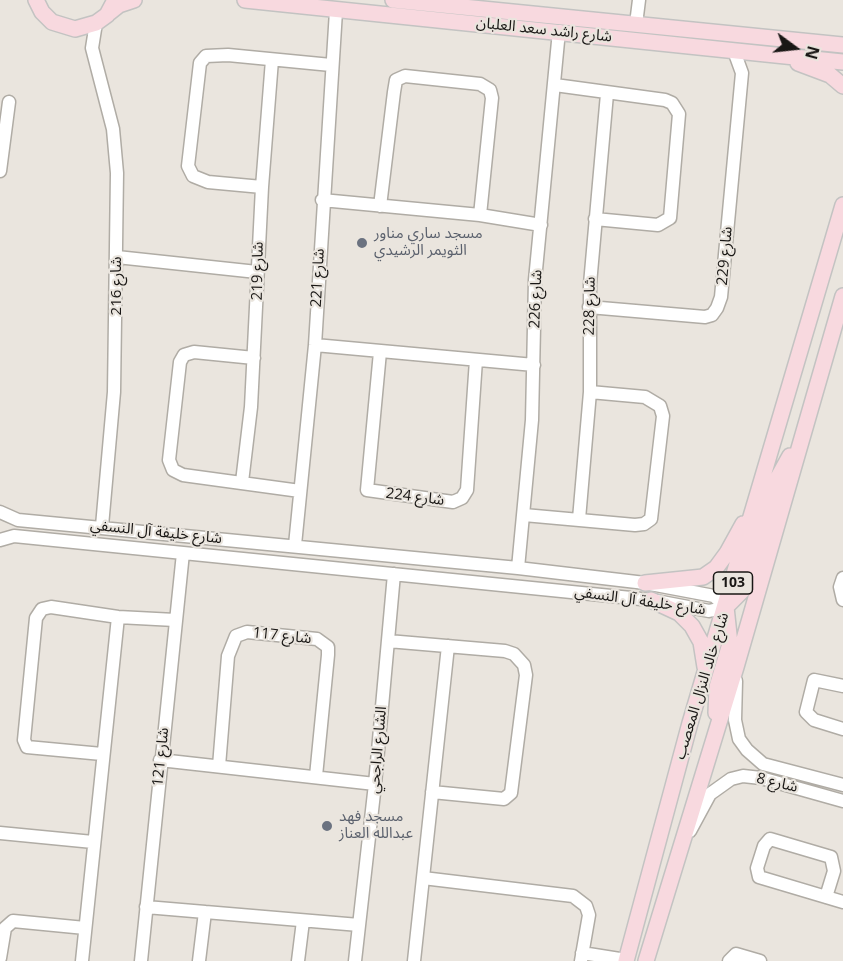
<!DOCTYPE html>
<meta charset="utf-8">
<style>
body{margin:0}
#map{position:relative;width:843px;height:961px;overflow:hidden;background:#eae5de;font-family:"Open Sans",sans-serif}
canvas{display:block}
.north{position:absolute;left:765px;top:18px;width:60px;height:60px;-webkit-text-stroke:4px #eae5de;paint-order:stroke;rotate:105deg;font-size:16px;font-weight:700;line-height:24px;text-align:center;color:#191715}
.north::after{content:'';display:block;margin:auto;width:21px;height:27px;background:#191715;clip-path:polygon(50% 0,100% 100%,50% 72%,0 100%)}
</style>
<div id="map">
<canvas width="843" height="961"></canvas>
<div class="north">N</div>
</div>
<script>
const ctx = document.querySelector('canvas').getContext('2d');
ctx.lineJoin = 'round';
function shape(rows) {
  const path = new Path2D();
  for (const r of rows) {
    path.moveTo(r[0], r[1]);
    for (let i = 2; i < r.length; i += 2) path.lineTo(r[i], r[i + 1]);
  }
  return path;
}
function trace(path, color, width, dash) {
  ctx.strokeStyle = color;
  ctx.lineWidth = width;
  ctx.lineCap = dash ? 'butt' : 'round';
  ctx.setLineDash(dash || []);
  ctx.stroke(path);
}
function drawText(font, color, halo, rows, align = 'center') {
  ctx.font = font + ' "Open Sans","Noto Sans Arabic",sans-serif';
  ctx.lineWidth = 4.5;
  ctx.setLineDash([]);
  ctx.textBaseline = 'middle';
  ctx.strokeStyle = halo;
  ctx.fillStyle = color;
  for (const [text, x, y, turn = 0] of rows) {
    ctx.save();
    ctx.translate(x, y);
    ctx.rotate((+turn || 0) * Math.PI / 180);
    ctx.textAlign = isNaN(turn) ? turn : align;
    if (halo) ctx.strokeText(text, 0, 0);
    ctx.fillText(text, 0, 0);
    ctx.restore();
  }
}
const minor = shape([
 [96,23,92,48,113,129,117,173,114,392,102,526],
 [636,24,639,0],
 [555,85,665,100,672,103,679,114,670,218,658,225,595,219],
 [0,171,9,102],
 [262,187,208,182,193,176,188,166,200,63,206,56,228,55,331,65],
 [322,200,480,215,541,225],
 [380,206,394,92,396,80,405,76,480,84,490,90,492,98,480,215],
 [117,257,257,272],
 [589,307,705,317,712,315,717,308,721,297,742,73,734,51],
 [315,345,534,365],
 [380,352,367,490,453,502,462,498,467,490,476,360],
 [254,358,194,352,184,355,180,362,169,460,173,470,183,475,300,491],
 [242,482,251,407,262,187,272,60],
 [0,512,18,520,518,568,645,583,714,596,726,607,709,611,651,600,14,536,0,540],
 [524,515,635,525,644,524,651,519,663,416,660,406,645,397,590,392],
 [579,519,590,392,590,284,607,94],
 [295,545,315,345,336,11],
 [518,568,532,420,535,280,559,31],
 [843,578,840,587,843,600],
 [388,641,505,651,514,654,524,665,526,675,511,793,504,799,432,792],
 [736,681,735,720,739,739,747,750,763,764,843,785],
 [843,686,814,680,806,712,814,720,843,729],
 [102,754,27,747,24,740,36,618,42,609,51,607,118,617,175,620],
 [160,760,375,784],
 [219,766,228,656,236,636,247,632,317,639,328,647,328,655,316,776],
 [690,831,710,794,731,779,743,776,761,778,843,801],
 [0,833,93,842],
 [423,878,573,896,586,906,589,915,581,961],
 [826,897,834,871,831,857,770,839,764,846,757,868,759,877,843,902],
 [146,907,359,925],
 [582,953,626,960],
 [0,958,5,928,13,921,85,928],
 [82,961,118,617],
 [141,961,183,553],
 [199,961,205,912],
 [298,961,303,921],
 [355,961,375,784,394,574],
 [414,961,448,646],
 [729,961,736,954,760,961]
]);
const major = shape([
 [36,0,42,12,52,22,75,29,96,23,107,15,115,0],
 [245,0,843,62],
 [393,0,843,45],
 [109,13,119,5,134,0],
 [798,63,830,75,843,86],
 [645,583,703,577,716,568,727,553,743,524],
 [651,600,679,613,692,626,701,642,705,667],
 [716,713,717,687,730,644,726,607,745,588,776,481,790,456],
 [626,961,690,723,843,205],
 [646,961,736,667,843,296]
]);
trace(minor, '#b0aca5', 15);
trace(major, '#c3c3c2', 18);
trace(minor, '#fff', 12);
trace(major, '#f8d9df', 15);
for (const [x, y, r, color] of [
 [362,243,6,"#6b7280"],
 [327,826,6,"#6b7280"]
]) {
  const dot = new Path2D();
  dot.arc(x, y, r, 0, 2 * Math.PI);
  ctx.fillStyle = color;
  ctx.fill(dot);
  trace(dot, '#eae5de', 2);
}
for (const [x, y, w] of [
 [733,583,39]
]) {
  const box = new Path2D();
  box.roundRect(x - w / 2, y - 11, w, 22, 4.5);
  ctx.fillStyle = '#eae5de';
  ctx.fill(box);
  trace(box, '#191715', 1.5);
}
drawText('bold 14px', '#191715', null, [
 ["103",733,583]
]);
drawText('15px', '#191715', '#eae5de', [
 ["شارع راشد سعد العلبان",544,30,6],
 ["شارع 229",725,256,-85],
 ["شارع 219",258,271,-89],
 ["شارع 221",318,278,-87],
 ["شارع 216",117,286,-90],
 ["شارع 226",536,299,-88],
 ["شارع 228",590,306,-89],
 ["شارع 224",415,497,7],
 ["شارع خليفة آل النسفي",156,532,6],
 ["شارع خليفة آل النسفي",640,601,8],
 ["شارع 117",282,636,6],
 ["شارع خالد النزال المعصب",702,686,-73],
 ["الشارع الراجحي",378,750,-85],
 ["شارع 121",161,757,-84],
 ["شارع 8",777,783,13]
]);
drawText('15px', '#5b616d', '#eae5de', [
 ["مسجد ساري مناور",374,234],
 ["الثويمر الرشيدي",374,251],
 ["مسجد فهد",339,817],
 ["عبدالله العناز",339,834]
], 'left');
</script>
